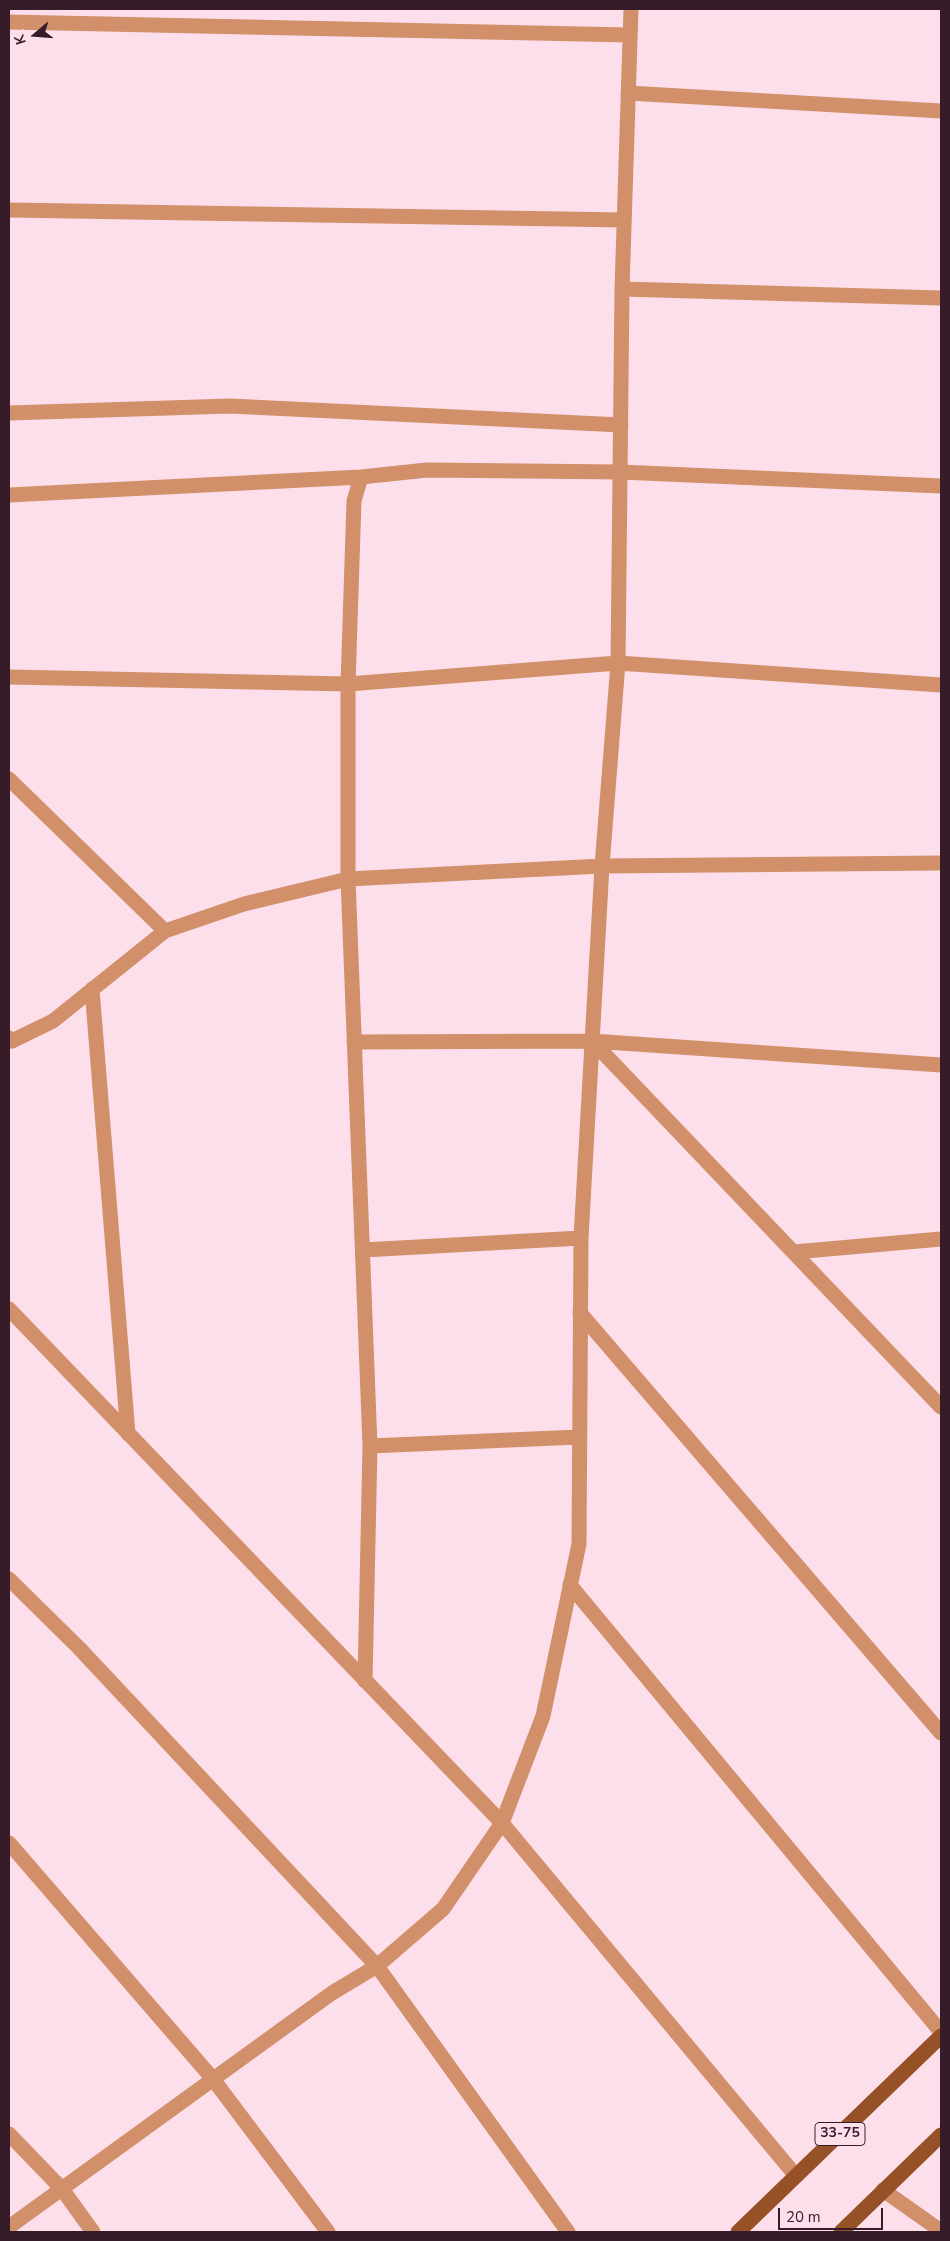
<!DOCTYPE html>
<style>
body{margin:0}
#map{position:relative;width:950px;height:2241px;overflow:hidden;background:#fddfec;font-family:"Nunito Sans",sans-serif}
canvas{display:block}
.frame{position:absolute;inset:0;border:10px solid #361c28;pointer-events:none}
.north{position:absolute;left:10px;top:10px;width:50px;height:50px;-webkit-text-stroke:4px #fddfec;paint-order:stroke;rotate:252deg;font-size:14px;font-weight:700;line-height:20px;text-align:center;color:#361c28}
.north::after{content:'';display:block;margin:auto;width:18px;height:22px;background:#361c28;clip-path:polygon(50% 0,100% 100%,50% 72%,0 100%)}
.scale{position:absolute;left:778px;top:2208px;width:105px;height:22px;box-sizing:border-box;border:2px solid #361c28;border-top:0;padding-left:6px;font-size:15px;line-height:18px;white-space:nowrap;color:#361c28;-webkit-text-stroke:4px #fddfec;paint-order:stroke}
</style>
<div id="map">
<canvas width="950" height="2241"></canvas>
<div class="frame"></div>
<div class="north">K</div>
<div class="scale">20 m</div>
</div>
<script>
const ctx = document.querySelector('canvas').getContext('2d');
ctx.lineJoin = 'round';
function shape(rows) {
  const path = new Path2D();
  for (const r of rows) {
    path.moveTo(r[0], r[1]);
    for (let i = 2; i < r.length; i += 2) path.lineTo(r[i], r[i + 1]);
  }
  return path;
}
function trace(path, color, width, dash) {
  ctx.strokeStyle = color;
  ctx.lineWidth = width;
  ctx.lineCap = dash ? 'butt' : 'round';
  ctx.setLineDash(dash || []);
  ctx.stroke(path);
}
function drawText(font, color, halo, rows, align = 'center') {
  ctx.font = font + ' "Nunito Sans",sans-serif';
  ctx.lineWidth = 4;
  ctx.setLineDash([]);
  ctx.textBaseline = 'middle';
  ctx.strokeStyle = halo;
  ctx.fillStyle = color;
  for (const [text, x, y, turn = 0] of rows) {
    ctx.save();
    ctx.translate(x, y);
    ctx.rotate((+turn || 0) * Math.PI / 180);
    ctx.textAlign = isNaN(turn) ? turn : align;
    if (halo) ctx.strokeText(text, 0, 0);
    ctx.fillText(text, 0, 0);
    ctx.restore();
  }
}
trace(shape([
 [9,22,630,35],
 [628,93,941,111],
 [9,210,624,220],
 [622,289,941,298],
 [9,413,230,406,621,425],
 [361,477,354,501,348,684,348,879,370,1446,365,1681],
 [9,495,361,477,427,470,620,472,941,486],
 [9,677,348,684,618,663,941,685],
 [9,779,165,931],
 [92,989,128,1434],
 [9,1038,12,1041,53,1021,165,931,244,904,348,879,602,866,941,863],
 [592,1041,941,1407],
 [354,1042,592,1041,941,1065],
 [363,1250,581,1238],
 [794,1252,941,1239],
 [9,1309,502,1823,796,2176],
 [580,1313,941,1733],
 [370,1446,579,1437],
 [9,1579,79,1648,377,1966,568,2232],
 [570,1585,941,2032],
 [9,1843,213,2079,328,2232],
 [9,2134,62,2189,93,2232],
 [883,2190,941,2231],
 [9,2227,332,1993,377,1966,443,1909,502,1823,543,1716,579,1544,581,1238,602,866,618,663,622,289,631,9]
]), '#d1906a', 15);
trace(shape([
 [738,2232,941,2036],
 [841,2232,941,2135]
]), '#965226', 15);
for (const [x, y, w] of [
 [840,2134,50]
]) {
  const box = new Path2D();
  box.roundRect(x - w / 2, y - 11.5, w, 23, 4);
  ctx.fillStyle = '#fddfec';
  ctx.fill(box);
  trace(box, '#361c28', 1);
}
drawText('bold 14px', '#361c28', null, [
 ["33-75",840,2134]
]);
</script>
